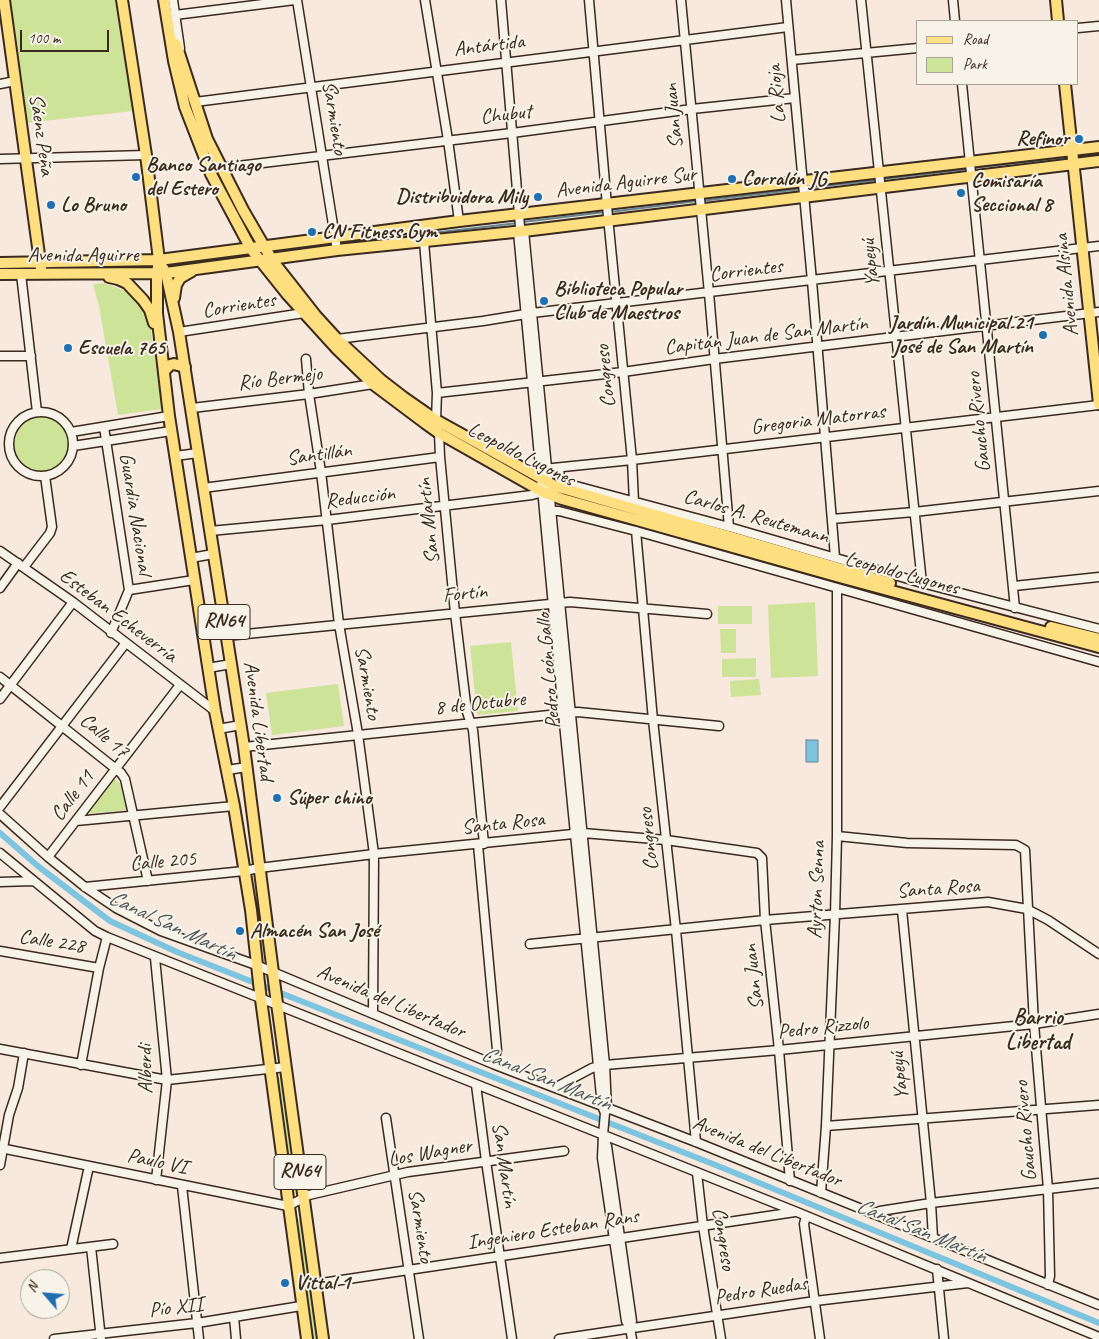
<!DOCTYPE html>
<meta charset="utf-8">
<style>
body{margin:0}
#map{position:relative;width:1099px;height:1339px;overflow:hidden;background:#f8e9de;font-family:Caveat,sans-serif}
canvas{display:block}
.legend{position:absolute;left:916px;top:20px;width:162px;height:65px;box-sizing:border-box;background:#f7f3e8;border:1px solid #aca397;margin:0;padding:6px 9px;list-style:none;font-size:15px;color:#3b2a1e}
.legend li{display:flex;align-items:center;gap:10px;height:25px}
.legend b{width:25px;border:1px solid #aca397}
.north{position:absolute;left:20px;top:1269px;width:50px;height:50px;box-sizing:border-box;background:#f7f3e8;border:1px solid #aca397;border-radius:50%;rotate:297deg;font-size:14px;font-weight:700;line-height:20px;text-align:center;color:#3b2a1e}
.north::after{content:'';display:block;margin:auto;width:18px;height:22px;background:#1f6fb2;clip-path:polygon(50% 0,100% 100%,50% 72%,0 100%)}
.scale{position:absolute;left:20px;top:30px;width:89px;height:22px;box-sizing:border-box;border:2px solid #3b2a1e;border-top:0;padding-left:6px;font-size:15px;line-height:18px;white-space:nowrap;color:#3b2a1e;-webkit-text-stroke:4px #f7f3e8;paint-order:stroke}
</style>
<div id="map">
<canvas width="1099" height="1339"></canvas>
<ul class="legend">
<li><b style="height:6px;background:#fddf80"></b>Road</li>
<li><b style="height:14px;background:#cde398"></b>Park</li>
</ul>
<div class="north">N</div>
<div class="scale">100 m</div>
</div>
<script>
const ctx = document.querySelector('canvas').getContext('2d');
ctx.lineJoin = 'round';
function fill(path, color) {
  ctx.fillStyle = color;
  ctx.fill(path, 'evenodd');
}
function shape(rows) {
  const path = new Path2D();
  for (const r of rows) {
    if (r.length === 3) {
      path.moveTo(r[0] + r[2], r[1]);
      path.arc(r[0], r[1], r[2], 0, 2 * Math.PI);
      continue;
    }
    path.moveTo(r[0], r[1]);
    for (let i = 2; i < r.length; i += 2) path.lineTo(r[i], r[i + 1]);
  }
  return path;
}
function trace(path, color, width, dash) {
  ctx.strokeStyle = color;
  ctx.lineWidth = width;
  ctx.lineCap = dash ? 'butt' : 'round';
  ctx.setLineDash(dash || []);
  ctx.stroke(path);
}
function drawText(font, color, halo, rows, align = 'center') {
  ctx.font = font + ' Caveat,sans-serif';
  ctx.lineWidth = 4;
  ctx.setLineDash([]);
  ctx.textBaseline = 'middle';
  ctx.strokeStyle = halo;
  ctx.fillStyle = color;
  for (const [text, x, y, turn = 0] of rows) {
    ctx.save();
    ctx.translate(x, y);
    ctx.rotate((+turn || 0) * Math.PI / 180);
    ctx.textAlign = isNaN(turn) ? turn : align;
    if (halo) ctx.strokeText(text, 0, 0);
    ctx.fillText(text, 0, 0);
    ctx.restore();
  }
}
fill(shape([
 [9,0,115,0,133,111,26,123],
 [104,283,128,292,144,307,151,330,162,409,118,415,99,306,93,284],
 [42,444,28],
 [815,602,818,676,771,678,768,605],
 [718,606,752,606,752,624,718,624],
 [720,629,736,629,736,653,721,653],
 [511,642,518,711,477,715,470,646],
 [756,658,756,677,722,677,722,659],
 [759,679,761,695,731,697,730,681],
 [338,684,344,726,272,735,266,693],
 [114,779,120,783,127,810,87,814],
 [275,1077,282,1078,298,1192,294,1195,291,1193],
 [299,1219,301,1221,318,1339,311,1339,295,1220]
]), '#cde398');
const water = shape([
 [806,740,818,740,818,762,806,762,806,740]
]);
fill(water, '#7dc4de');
trace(water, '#638691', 1);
trace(shape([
 [1076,156,1099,153],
 [972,168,1069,157],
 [883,179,967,169],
 [806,188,878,180],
 [701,201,801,189],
 [610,212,697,201],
 [523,222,605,212],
 [339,244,518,223],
 [285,252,334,245],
 [232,259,247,257],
 [57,268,85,269]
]), '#638691', 2);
trace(shape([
 [0,833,39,867,110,921,177,952,723,1168,1099,1323]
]), '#7dc4de', 6);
const minor = shape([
 [173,0,180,48],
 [297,0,337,250],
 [425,0,448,140,459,221],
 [501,0,519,214,520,227,524,231,605,1065,607,1109,605,1113,602,1106,563,713,518,232,520,228],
 [589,0,608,217,632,460,634,502],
 [681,0,709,293,729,527],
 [786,0,812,281,835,557],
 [861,0,922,583],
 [953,0,955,21],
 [175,15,295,0],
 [1078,28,1099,26],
 [792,60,918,48],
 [0,84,15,81],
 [962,84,1015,608],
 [195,102,788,27],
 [0,159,146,155],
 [221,168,512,133,692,109,795,98],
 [424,242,437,393,436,420],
 [21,274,37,412],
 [179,332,304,313],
 [337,339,483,321,532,313,1099,246],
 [0,356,31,356],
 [306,359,309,394,321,472,339,624,358,734,374,854,373,1014],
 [437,393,623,372,714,359,1099,312],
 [192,408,309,394,373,384],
 [41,444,32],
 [104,427,129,590,111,633],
 [71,432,169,416],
 [439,433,440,457,455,613,467,712,473,730,484,844],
 [73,446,171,431],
 [175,456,198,453],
 [559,468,560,479,565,483,729,527,922,583,1099,629],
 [543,469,632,460,1099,405],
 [203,488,440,457],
 [547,511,559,511,636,531,1099,662],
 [832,519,914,512,1099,491],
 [210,531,327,520,532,495,543,492],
 [636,531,653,720,676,930,696,1142],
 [0,551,73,602,215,711],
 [191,558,213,554],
 [24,567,50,533,52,527,45,476],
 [1014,586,1099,577],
 [0,588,18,563],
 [129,590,194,580],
 [226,636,570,602,707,614],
 [208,668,231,664],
 [0,677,121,773,125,779,148,881],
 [0,699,73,602],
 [218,729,241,725],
 [244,747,578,712,719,726],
 [227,770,247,767],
 [0,807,125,644],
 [0,814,48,857,85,887,116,908,161,931,256,965,493,1064,696,1142,1099,1305],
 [76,821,234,806],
 [837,836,907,843,1016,845,1025,850,1034,1024,1048,1189,1050,1276,1048,1285],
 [478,845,497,1050,493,1064],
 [0,853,95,931,107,937,797,1212,1099,1337],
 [48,857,180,685],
 [0,882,34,881],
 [85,887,244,871,259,868,374,854,583,833,666,840,757,853,762,858,765,920,779,1050,790,1181],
 [902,910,931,1203,933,1238],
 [530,944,765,920,988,902,1027,909,1048,920,1099,954],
 [0,951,99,968],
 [155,958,167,1080,156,1180],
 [0,1049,167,1080,286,1067],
 [81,1065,99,968,107,937],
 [476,1085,486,1161,512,1339],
 [558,1089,560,1085,592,1068,605,1065,779,1050,1034,1024,1099,1014],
 [386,1118,419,1339],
 [826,1126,1099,1105],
 [603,1135,605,1113],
 [0,1148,288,1206,309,1195,408,1172,564,1151],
 [0,1165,9,1115,18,1088,24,1053],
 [697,1173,703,1226,721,1339],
 [182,1186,199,1339],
 [821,1193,826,1126,835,915,837,836,837,589],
 [873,1214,880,1211,931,1203,1099,1183],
 [806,1216,804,1224,820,1339],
 [91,1247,101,1339],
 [71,1249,89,1166],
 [0,1258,113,1244],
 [937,1269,944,1339],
 [315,1284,795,1212],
 [234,1317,236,1339],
 [630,1328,626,1321,602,1158,603,1135,607,1146,632,1321,630,1328,632,1339],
 [54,1339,197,1323,301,1306],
 [559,1339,815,1301,968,1283]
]);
const major = shape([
 [4,0,41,269],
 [122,0,146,155,159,260,157,273,157,313,169,416,215,711,234,806,251,910,260,992,307,1339],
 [164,0,174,61,185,107,211,174,251,249,287,294,337,349,373,384,425,423,439,433,543,492,562,499,836,576,1099,647],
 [1056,0,1058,21],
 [176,44,207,139,243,210,272,260,316,316,337,339,381,380,403,397,436,420,555,486,890,583],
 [1065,84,1099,404],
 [0,263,159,260,459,221,1099,147],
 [163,268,166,273,179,332,244,747,276,996,323,1339],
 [0,274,166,273,337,250,524,231,1099,161],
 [109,277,118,279,127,283,143,300,150,310,154,323],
 [174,298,176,285,180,278,192,271],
 [164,371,170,365,174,364,185,367],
 [1051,627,1099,639]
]);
trace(minor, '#3b2a1e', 11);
trace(major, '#3b2a1e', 14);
trace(minor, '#f7f3e8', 8);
trace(major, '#fddf80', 10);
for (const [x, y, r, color] of [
 [1079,139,5,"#1f6fb2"],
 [136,177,5,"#1f6fb2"],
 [732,179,5,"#1f6fb2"],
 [961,193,5,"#1f6fb2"],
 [538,197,5,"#1f6fb2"],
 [51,205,5,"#1f6fb2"],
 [312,232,5,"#1f6fb2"],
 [544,301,5,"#1f6fb2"],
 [1043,335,5,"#1f6fb2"],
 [68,348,5,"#1f6fb2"],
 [277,798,5,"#1f6fb2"],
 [240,931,5,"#1f6fb2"],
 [285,1283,5,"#1f6fb2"]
]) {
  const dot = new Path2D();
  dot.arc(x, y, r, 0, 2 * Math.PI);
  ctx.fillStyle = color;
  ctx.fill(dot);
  trace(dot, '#f7f3e8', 2);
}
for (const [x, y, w] of [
 [224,622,52],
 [300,1172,52]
]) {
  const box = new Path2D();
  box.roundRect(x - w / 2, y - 17.5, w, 35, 4);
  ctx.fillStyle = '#f7f3e8';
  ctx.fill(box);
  trace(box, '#3b2a1e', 1);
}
drawText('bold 20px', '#3b2a1e', null, [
 ["RN64",224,622],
 ["RN64",300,1172]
]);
drawText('21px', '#3b2a1e', '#f7f3e8', [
 ["Antártida",489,46,-7],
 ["La Rioja",777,94,-95],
 ["Chubut",506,115,-7],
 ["San Juan",674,116,-95],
 ["Sarmiento",334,118,81],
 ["Sáenz Peña",41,135,82],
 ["Avenida Aguirre Sur",626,183,-7],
 ["Avenida Aguirre",83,255],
 ["Yapeyú",871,263,-96],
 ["Corrientes",746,271,-7],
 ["Avenida Alsina",1067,285,-96],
 ["Corrientes",239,306,-9],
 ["Capitán Juan de San Martín",766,336,-7],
 ["Congreso",606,376,-96],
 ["Río Bermejo",280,379,-7],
 ["Gregoria Matorras",818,420,-7],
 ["Gaucho Rivero",979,422,-96],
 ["Santillán",319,455,-8],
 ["Leopoldo Lugones",521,455,27],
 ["Reducción",360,498,-7],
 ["Guardia Nacional",135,514,81],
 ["Carlos A. Reutemann",756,517,16],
 ["San Martín",429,521,-96],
 ["Leopoldo Lugones",902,574,15],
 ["Fortín",465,594,-6],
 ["Esteban Echeverría",118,616,37],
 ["Pedro León Gallo",549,671,-95],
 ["Sarmiento",367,683,80],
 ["8 de Octubre",480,704,-6],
 ["Avenida Libertad",258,721,82],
 ["Calle 17",104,736,40],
 ["Calle 11",73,796,-53],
 ["Santa Rosa",503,824,-6],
 ["Congreso",649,839,-96],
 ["Calle 205",163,862,-5],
 ["Santa Rosa",938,889,-4],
 ["Ayrton Senna",817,890,-88],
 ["Calle 228",52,942,9],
 ["San Juan",754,977,-96],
 ["Avenida del Libertador",391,1002,23],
 ["Pedro Rizzolo",823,1028,-6],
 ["Alberdi",146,1069,-91],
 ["Yapeyú",900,1076,-96],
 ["Gaucho Rivero",1026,1131,-95],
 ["Avenida del Libertador",767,1152,22],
 ["Los Wagner",430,1153,-10],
 ["Paulo VI",157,1162,12],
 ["San Martín",504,1165,82],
 ["Sarmiento",420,1226,81],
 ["Ingeniero Esteban Rans",553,1230,-9],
 ["Congreso",723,1239,81],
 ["Pedro Ruedas",761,1291,-9],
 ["Pío XII",176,1308,-7]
]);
drawText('bold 21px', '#3b2a1e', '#f7f3e8', [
 ["Refinor",1069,139,"right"],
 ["Banco Santiago",146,165],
 ["del Estero",146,189],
 ["Corralón JG",742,179],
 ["Comisaría",971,181],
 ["Seccional 8",971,205],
 ["Distribuidora Mily",528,197,"right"],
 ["Lo Bruno",61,205],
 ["CN Fitness Gym",322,232],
 ["Biblioteca Popular",554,289],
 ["Club de Maestros",554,313],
 ["Jardín Municipal 21",1033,323,"right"],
 ["José de San Martín",1033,347,"right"],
 ["Escuela 765",78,348],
 ["Súper chino",287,798],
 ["Almacén San José",250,931],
 ["Vittal 1",295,1283]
], 'left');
drawText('italic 22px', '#4f5858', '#f7f3e8', [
 ["Canal San Martín",172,926,25],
 ["Canal San Martín",546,1079,22],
 ["Canal San Martín",921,1231,22]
]);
drawText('bold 22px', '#3b2a1e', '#f7f3e8', [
 ["Barrio",1038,1018],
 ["Libertad",1038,1043]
]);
</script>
